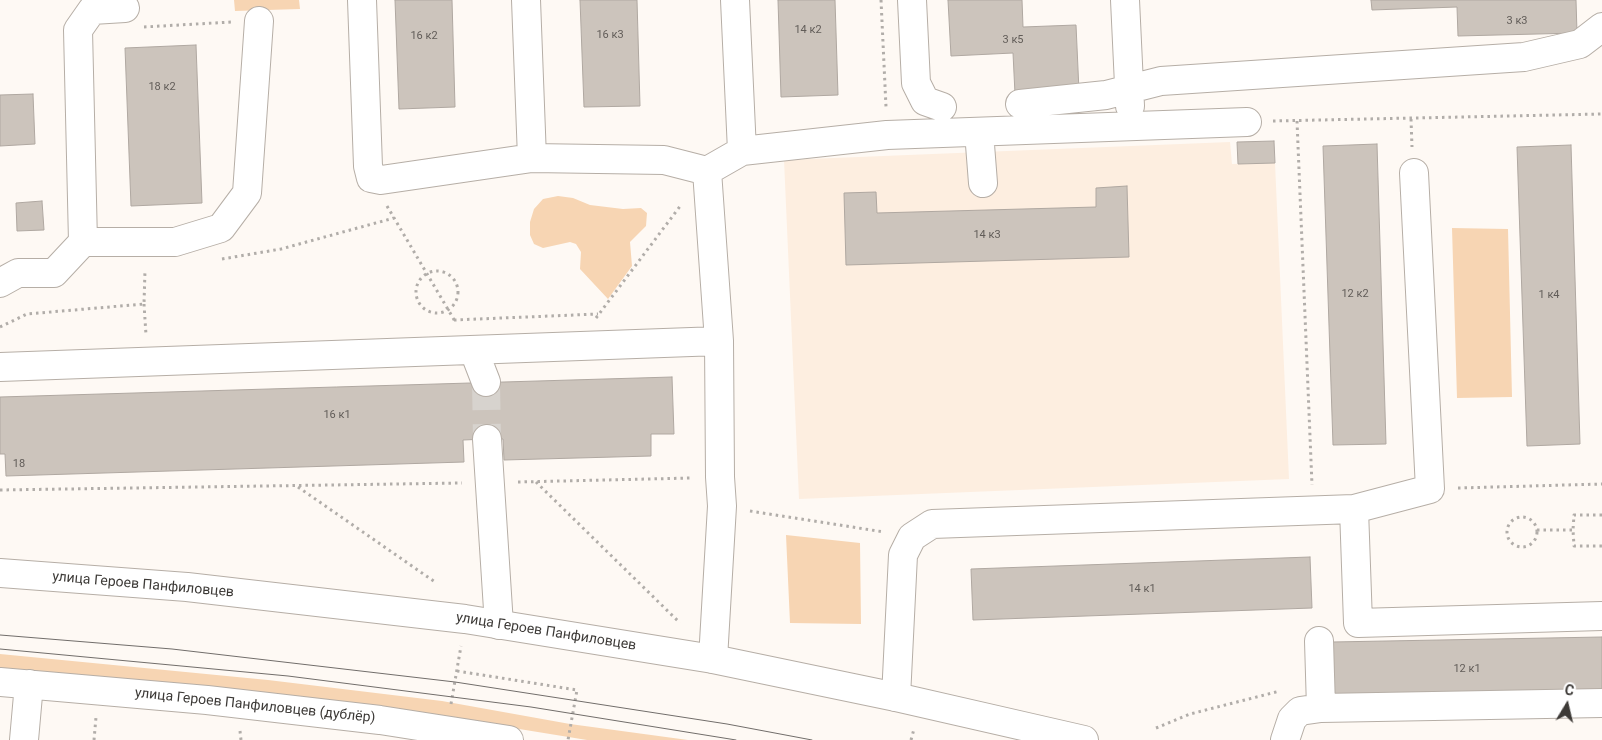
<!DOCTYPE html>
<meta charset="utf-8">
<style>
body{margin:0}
#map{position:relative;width:1602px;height:740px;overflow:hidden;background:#fef9f4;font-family:Roboto,sans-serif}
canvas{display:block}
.north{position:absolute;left:1542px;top:680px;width:50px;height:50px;-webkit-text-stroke:4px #fff;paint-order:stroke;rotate:9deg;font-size:14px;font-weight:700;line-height:20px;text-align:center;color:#3d3a37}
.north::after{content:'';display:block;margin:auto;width:18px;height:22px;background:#3d3a37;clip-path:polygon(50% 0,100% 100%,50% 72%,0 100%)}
</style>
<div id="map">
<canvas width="1602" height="740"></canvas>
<div class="north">С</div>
</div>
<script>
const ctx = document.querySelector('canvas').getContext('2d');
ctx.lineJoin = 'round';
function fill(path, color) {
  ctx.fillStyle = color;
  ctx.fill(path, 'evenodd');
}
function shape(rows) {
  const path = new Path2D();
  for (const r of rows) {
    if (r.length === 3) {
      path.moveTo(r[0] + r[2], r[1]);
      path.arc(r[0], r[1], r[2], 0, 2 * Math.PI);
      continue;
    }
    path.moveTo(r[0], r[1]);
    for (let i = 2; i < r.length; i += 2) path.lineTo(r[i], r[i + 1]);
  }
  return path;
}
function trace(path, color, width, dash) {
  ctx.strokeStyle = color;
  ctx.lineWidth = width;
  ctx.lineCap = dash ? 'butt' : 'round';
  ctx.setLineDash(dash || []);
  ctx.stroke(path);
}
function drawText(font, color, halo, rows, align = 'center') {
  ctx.font = font + ' Roboto,sans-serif';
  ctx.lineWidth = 4.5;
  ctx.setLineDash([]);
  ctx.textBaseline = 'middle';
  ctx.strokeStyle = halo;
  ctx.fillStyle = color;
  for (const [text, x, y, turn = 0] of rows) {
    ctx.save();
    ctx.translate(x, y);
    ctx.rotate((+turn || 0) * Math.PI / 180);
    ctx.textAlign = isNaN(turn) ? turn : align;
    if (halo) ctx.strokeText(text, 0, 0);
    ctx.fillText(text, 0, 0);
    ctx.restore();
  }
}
fill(shape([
 [1230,142,1232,164,1275,163,1289,479,799,499,784,160]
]), '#fdeee0');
fill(shape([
 [234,0,299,0,300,9,235,11],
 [558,196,573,198,590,205,623,209,641,208,647,213,646,226,630,242,632,266,608,299,580,269,581,252,576,244,570,242,543,248,534,244,530,235,530,222,534,209,543,199],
 [1452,228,1508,229,1512,397,1457,398],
 [786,535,860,543,861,624,790,623],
 [0,654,268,680,442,701,570,724,688,740,587,740,433,715,0,669]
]), '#f7d5b3');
const building = shape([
 [395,0,452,0,455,107,399,109,395,0],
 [580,0,637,0,640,106,584,107,580,0],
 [778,0,835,0,838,95,781,97,778,0],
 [948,0,1022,0,1023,27,1076,25,1079,91,1015,94,1013,53,951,56,948,0],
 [1371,0,1576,0,1577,33,1458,36,1457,7,1372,10,1371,0],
 [196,45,202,203,131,206,125,48,196,45],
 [33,94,35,144,0,146,0,95,33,94],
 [1274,141,1275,163,1238,164,1237,142,1274,141],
 [1377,144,1386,444,1333,445,1323,146,1377,144],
 [1571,145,1580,444,1527,446,1517,147,1571,145],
 [1127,186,1129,257,846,265,844,193,876,192,877,213,1096,207,1096,188,1127,186],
 [42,201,44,230,17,231,16,203,42,201],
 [672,377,674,434,651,434,651,456,504,460,503,439,487,439,463,440,464,462,6,476,5,454,0,454,0,397,672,377],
 [1310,557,1312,608,973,620,971,569,1310,557],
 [1602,637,1602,698,1333,703,1332,642,1602,637]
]);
fill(building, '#ccc4bc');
trace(building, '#b0a8a1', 1);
trace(shape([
 [486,382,487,439]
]), '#d7d3ce', 28, [28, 14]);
const minor = shape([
 [362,0,368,166,371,178,381,180,532,158,664,160,707,171,742,151,887,135,1247,122],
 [526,0,532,158],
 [735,0,742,151],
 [912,0,916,83,925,101,942,107],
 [1125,0,1130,106],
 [1020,104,1106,95,1161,81,1524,57,1580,44,1602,27],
 [979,132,983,183],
 [707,171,719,341,720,477,722,506,713,659],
 [83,242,78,30,92,10,125,8],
 [0,283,18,273,54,273,83,242,175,242,221,228,247,193,259,21],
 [474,351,486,382],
 [0,367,719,341],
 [487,439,499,625],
 [1354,509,1358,623,1602,616],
 [1319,641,1321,708],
 [0,682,207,700,380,720,509,740],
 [896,697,903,555,912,537,932,524,1354,509,1430,489,1414,173],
 [24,740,29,684],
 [1285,740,1292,719,1300,711,1321,708,1602,703]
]);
const major = shape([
 [0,573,187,587,465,619,713,659,896,697,1084,740]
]);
trace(minor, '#b6aea6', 30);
trace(major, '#b6aea6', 30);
trace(shape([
 [881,0,886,107],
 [144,27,231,22],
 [1411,119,1412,147],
 [1273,121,1602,114],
 [1297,121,1312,485],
 [387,206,456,323],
 [222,259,281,249,394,218],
 [437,292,21],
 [144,304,146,335],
 [596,318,681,205],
 [454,320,598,314],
 [0,327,27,314,144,304,145,270],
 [518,482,692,478],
 [536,482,680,623],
 [298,487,435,582],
 [1458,488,1602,484],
 [0,490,462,483],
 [750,511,884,532],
 [1602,515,1574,515,1573,530,1574,546,1602,546],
 [1522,532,15],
 [1537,530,1573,530],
 [457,671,577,690,568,740],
 [451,704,461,646],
 [1156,728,1190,714,1280,691],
 [240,731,241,740],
 [94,740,96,717],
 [911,740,914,729]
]), '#b1ada9', 3, [2.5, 4]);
trace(minor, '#fff', 28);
trace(major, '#fff', 28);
trace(shape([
 [0,635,172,649,455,682,727,724,812,740],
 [0,649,288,676,531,707,736,740]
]), '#716d6a', 1);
drawText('11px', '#615c58', null, [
 ["3 к3",1517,21],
 ["14 к2",808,30],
 ["16 к3",610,35],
 ["16 к2",424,36],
 ["3 к5",1013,40],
 ["18 к2",162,87],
 ["14 к3",987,235],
 ["12 к2",1355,294],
 ["1 к4",1549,295],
 ["16 к1",337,415],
 ["18",19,464],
 ["14 к1",1142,589],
 ["12 к1",1467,669]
]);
drawText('14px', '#3d3a37', '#fff', [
 ["улица Героев Панфиловцев",143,585,5],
 ["улица Героев Панфиловцев",546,632,9],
 ["улица Героев Панфиловцев (дублёр)",255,706,6]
]);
</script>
